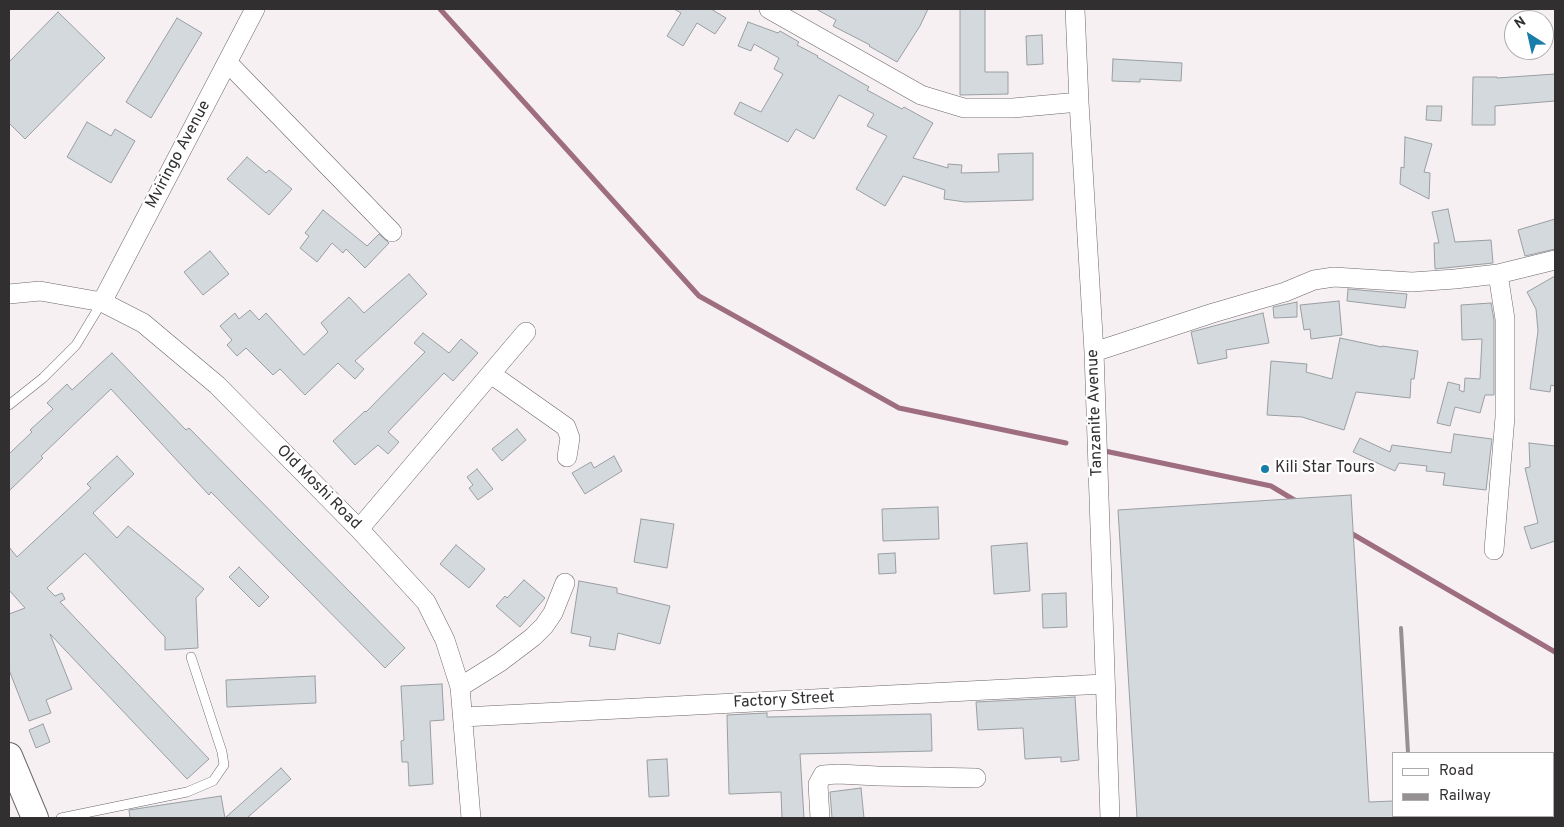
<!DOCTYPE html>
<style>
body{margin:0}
#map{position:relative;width:1564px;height:827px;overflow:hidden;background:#f7f0f2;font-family:Overpass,sans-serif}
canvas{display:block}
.frame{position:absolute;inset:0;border:10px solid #322f30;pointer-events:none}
.legend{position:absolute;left:1392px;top:752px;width:162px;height:65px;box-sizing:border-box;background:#fff;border:1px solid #adacac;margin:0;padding:6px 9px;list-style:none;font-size:15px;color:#322f30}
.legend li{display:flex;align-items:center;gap:10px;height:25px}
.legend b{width:25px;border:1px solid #adacac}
.north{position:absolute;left:1504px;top:10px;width:50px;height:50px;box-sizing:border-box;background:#fff;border:1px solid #adacac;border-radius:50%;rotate:325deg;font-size:14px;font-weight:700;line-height:20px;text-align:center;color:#322f30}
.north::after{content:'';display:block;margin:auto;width:18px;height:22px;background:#187ea9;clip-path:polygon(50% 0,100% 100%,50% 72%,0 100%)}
</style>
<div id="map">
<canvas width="1564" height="827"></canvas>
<div class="frame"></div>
<ul class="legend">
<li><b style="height:6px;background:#fff"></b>Road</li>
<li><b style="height:6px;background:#959091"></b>Railway</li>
</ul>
<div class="north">N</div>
</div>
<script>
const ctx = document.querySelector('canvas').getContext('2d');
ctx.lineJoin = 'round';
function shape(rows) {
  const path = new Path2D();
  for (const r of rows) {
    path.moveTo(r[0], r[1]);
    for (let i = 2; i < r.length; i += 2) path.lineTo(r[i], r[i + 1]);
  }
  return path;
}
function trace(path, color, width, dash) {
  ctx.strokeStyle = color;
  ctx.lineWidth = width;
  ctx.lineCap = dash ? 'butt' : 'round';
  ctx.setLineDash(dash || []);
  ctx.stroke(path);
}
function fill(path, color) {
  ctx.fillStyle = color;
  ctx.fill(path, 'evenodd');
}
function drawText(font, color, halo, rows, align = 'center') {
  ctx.font = font + ' Overpass,sans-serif';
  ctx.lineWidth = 4.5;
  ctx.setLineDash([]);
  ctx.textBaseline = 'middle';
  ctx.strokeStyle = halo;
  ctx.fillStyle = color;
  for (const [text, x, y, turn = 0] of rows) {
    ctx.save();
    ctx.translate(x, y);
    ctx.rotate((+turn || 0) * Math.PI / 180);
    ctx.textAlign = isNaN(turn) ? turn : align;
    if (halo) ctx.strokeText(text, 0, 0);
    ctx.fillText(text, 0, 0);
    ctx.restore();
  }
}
trace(shape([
 [440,9,699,296,899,408,1066,443],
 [1100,450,1271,486,1296,501],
 [1349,532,1555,652]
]), '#9e6e80', 5);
const building = shape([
 [674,9,711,9,726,18,715,34,697,23,683,46,667,36,681,13,674,9],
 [816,9,928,9,920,26,897,62,869,46,870,45,833,26,836,20,816,9],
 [960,9,985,9,985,72,1008,72,1008,94,960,95,960,9],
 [58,12,105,58,25,139,9,123,9,62,58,12],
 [177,18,202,33,151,118,126,102,177,18],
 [748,22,778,33,780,31,799,42,797,45,818,56,817,57,869,87,867,90,902,109,904,107,933,123,913,158,948,168,948,164,962,165,961,173,999,172,998,154,1033,153,1033,200,965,202,944,199,945,190,903,176,885,206,856,189,887,136,867,126,874,114,839,95,814,139,796,129,788,142,734,114,740,102,761,112,783,74,774,69,779,58,754,44,751,51,738,46,748,22],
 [1042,35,1043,64,1027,65,1026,36,1042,35],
 [1113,59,1182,63,1181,81,1140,79,1140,82,1112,81,1113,59],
 [1555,74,1555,101,1495,106,1495,125,1472,125,1473,77,1497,77,1497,78,1555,74],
 [1427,106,1442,106,1441,121,1426,120,1427,106],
 [87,122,111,136,115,129,135,141,111,183,67,157,87,122],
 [1405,137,1432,144,1424,172,1430,173,1429,199,1400,184,1401,167,1404,168,1405,137],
 [247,157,266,173,269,170,292,189,269,215,227,179,247,157],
 [1448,209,1455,242,1491,240,1493,263,1435,269,1434,243,1439,243,1432,212,1448,209],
 [323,210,367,246,379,234,389,243,365,268,346,249,343,253,332,243,317,262,300,248,309,236,305,233,323,210],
 [1555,219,1555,249,1525,256,1518,230,1555,219],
 [210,251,229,274,203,295,184,272,210,251],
 [409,274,427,294,355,361,364,369,355,379,338,363,305,395,280,369,273,375,246,348,237,356,227,345,232,340,220,326,235,313,239,319,250,310,259,320,266,313,304,355,328,332,321,323,349,297,364,313,409,274],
 [1555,276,1555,386,1551,385,1550,392,1530,389,1538,331,1536,309,1527,292,1555,276],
 [1348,289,1407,294,1405,308,1347,301,1348,289],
 [1339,301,1342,335,1311,339,1310,329,1304,330,1300,305,1339,301],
 [1297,302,1297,317,1274,318,1273,307,1297,302],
 [1491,303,1494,320,1494,395,1485,395,1480,413,1455,407,1450,426,1437,423,1448,382,1460,385,1459,390,1464,392,1465,378,1480,379,1482,339,1462,340,1461,305,1491,303],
 [1263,313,1269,343,1226,350,1227,358,1198,364,1191,332,1263,313],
 [423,333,449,353,461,339,478,353,453,381,444,373,388,432,399,442,388,454,378,445,355,465,333,441,365,411,366,412,425,352,414,343,423,333],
 [1340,338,1382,347,1382,346,1418,351,1414,379,1411,379,1410,398,1356,392,1344,430,1302,417,1267,415,1271,361,1307,364,1306,372,1332,379,1340,338],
 [112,353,186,430,189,428,405,648,385,668,211,492,209,495,111,389,41,456,43,458,9,491,9,454,32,432,30,430,53,409,47,403,67,384,72,390,112,353],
 [517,429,526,440,502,461,492,449,517,429],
 [1454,434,1492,439,1486,490,1443,485,1445,473,1426,471,1427,466,1399,463,1395,471,1353,452,1360,438,1390,452,1392,445,1451,453,1454,434],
 [1529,443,1555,446,1555,541,1531,549,1524,527,1538,523,1525,468,1530,467,1529,443],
 [117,456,134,474,93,513,117,538,128,526,204,589,196,598,198,648,165,650,165,637,85,553,47,588,55,596,62,593,65,599,60,602,209,759,187,779,50,634,72,689,46,700,51,713,29,721,9,670,9,614,25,608,9,590,9,547,17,557,91,488,87,484,117,456],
 [614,456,622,471,585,494,572,473,591,462,594,468,614,456],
 [477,469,493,489,478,500,469,488,473,485,467,477,477,469],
 [1351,495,1369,802,1393,801,1393,818,1137,818,1118,510,1351,495],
 [938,507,939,539,883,541,882,509,938,507],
 [641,519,674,524,667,568,634,562,641,519],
 [1027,543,1030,591,994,594,991,546,1027,543],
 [456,545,485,569,469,588,440,564,456,545],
 [895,553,896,573,879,574,878,554,895,553],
 [239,567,269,597,259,607,229,577,239,567],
 [524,580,545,598,520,627,496,606,505,596,507,598,524,580],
 [579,581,617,588,617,593,670,606,660,644,618,633,615,650,589,646,591,637,571,633,579,581],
 [1066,593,1067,627,1043,628,1042,594,1066,593],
 [315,676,316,703,227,707,226,680,315,676],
 [442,684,444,720,430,721,433,784,409,786,408,762,402,762,401,741,404,740,401,686,442,684],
 [1075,697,1079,760,1061,762,1061,757,1025,759,1023,728,978,730,976,702,1075,697],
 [767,713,767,717,931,714,932,751,800,754,804,818,782,818,781,792,729,794,727,715,767,713],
 [43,724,50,742,36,748,29,730,43,724],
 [667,759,669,796,649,797,647,760,667,759],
 [281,768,291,779,247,818,225,818,281,768],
 [861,788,864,818,832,818,830,792,861,788],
 [221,796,225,818,130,818,129,810,221,796]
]);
fill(building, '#d3d9dd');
trace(building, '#989ea2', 1);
const lane = shape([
 [9,405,43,378,76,345,102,302],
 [61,818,187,792,213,781,224,765,222,752,191,657]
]);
const street = shape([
 [769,9,921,95,964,108,1013,108,1079,102],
 [1075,9,1079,102,1094,352,1110,818],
 [228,63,392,232],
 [9,294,40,291,102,302,143,323,217,385,359,529,426,602,445,640,460,687,471,818],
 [102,302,255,9],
 [1094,352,1213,313,1285,292,1314,280,1334,277,1412,282,1455,279,1498,274,1555,260],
 [491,374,566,427,570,438,567,457],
 [359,529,526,332],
 [1494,550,1505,417,1505,319,1498,274],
 [460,687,500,662,533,637,544,626,553,613,565,583],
 [463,717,1104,684],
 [820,818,818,784,823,775,838,774,878,776,976,778]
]);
const secondary = shape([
 [9,756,35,818]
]);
trace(lane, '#6c6668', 10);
trace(street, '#6c6668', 20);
trace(secondary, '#6c6668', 28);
trace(lane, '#fff', 9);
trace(street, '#fff', 19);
trace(secondary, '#fff', 26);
trace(shape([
 [1401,628,1408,753],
 [1409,818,1409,816]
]), '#959091', 4);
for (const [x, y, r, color] of [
 [1265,469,5,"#187ea9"]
]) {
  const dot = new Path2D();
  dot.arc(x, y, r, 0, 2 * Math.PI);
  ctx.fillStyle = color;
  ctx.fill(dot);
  trace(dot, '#fff', 2);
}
drawText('16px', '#322f30', '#fff', [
 ["Mviringo Avenue",179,155,-62],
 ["Tanzanite Avenue",1096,413,-92],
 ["Old Moshi Road",318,488,45],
 ["Factory Street",784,701,-3]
]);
drawText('16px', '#322f30', '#fff', [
 ["Kili Star Tours",1275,469]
], 'left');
</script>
